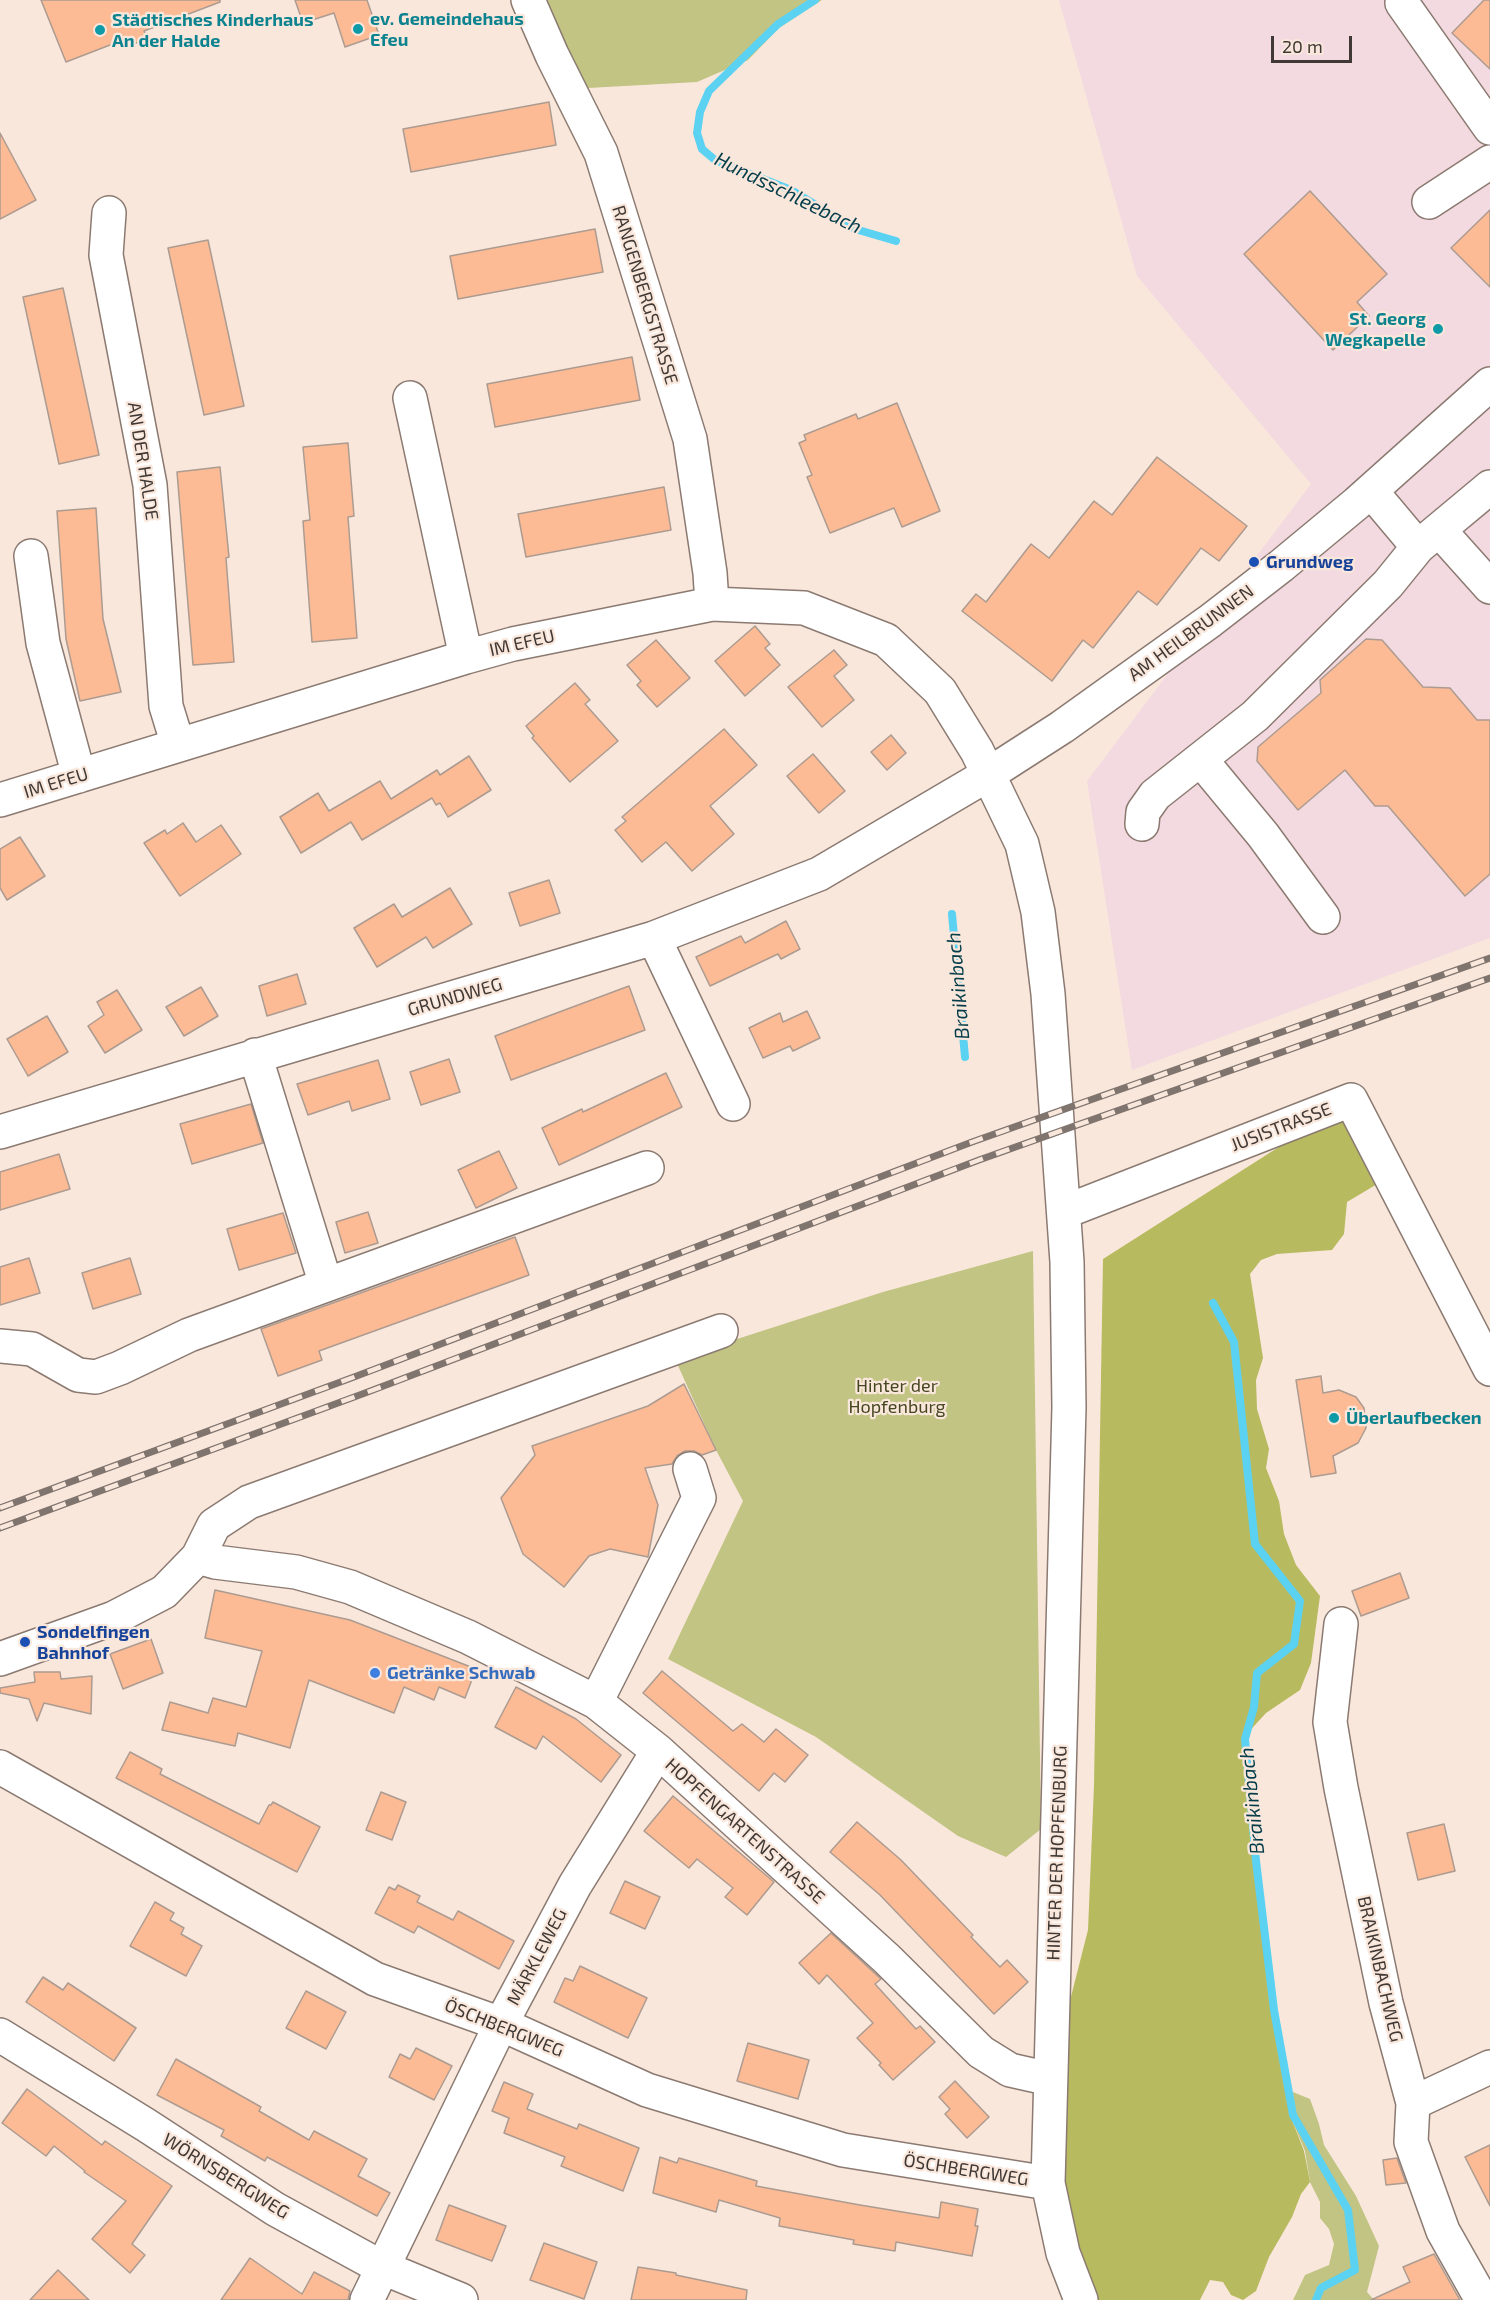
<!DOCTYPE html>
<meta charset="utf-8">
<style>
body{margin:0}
#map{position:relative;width:1490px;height:2300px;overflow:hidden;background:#fae7dc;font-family:"Exo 2",sans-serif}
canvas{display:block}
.scale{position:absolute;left:1271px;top:36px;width:81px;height:27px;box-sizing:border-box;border:3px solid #3f3834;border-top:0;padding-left:8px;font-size:18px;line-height:21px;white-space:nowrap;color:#3f3834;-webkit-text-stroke:4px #fae7dc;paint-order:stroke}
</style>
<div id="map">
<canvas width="1490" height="2300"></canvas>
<div class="scale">20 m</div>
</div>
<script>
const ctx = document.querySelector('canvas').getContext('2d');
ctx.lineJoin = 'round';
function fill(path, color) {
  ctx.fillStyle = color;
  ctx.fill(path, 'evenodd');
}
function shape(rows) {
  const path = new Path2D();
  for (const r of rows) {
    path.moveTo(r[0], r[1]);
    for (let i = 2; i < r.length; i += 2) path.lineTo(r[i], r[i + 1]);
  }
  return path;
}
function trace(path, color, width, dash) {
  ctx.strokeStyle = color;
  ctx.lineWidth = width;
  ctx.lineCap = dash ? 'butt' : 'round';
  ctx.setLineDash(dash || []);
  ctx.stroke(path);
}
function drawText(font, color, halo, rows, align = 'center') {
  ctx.font = font + ' "Exo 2",sans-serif';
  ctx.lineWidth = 4.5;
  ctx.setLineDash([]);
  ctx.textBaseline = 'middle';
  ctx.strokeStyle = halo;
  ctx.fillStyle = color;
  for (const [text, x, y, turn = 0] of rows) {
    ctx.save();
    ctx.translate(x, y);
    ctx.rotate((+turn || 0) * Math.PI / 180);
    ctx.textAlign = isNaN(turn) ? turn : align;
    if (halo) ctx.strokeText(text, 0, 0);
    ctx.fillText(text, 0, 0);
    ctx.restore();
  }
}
fill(shape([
 [1059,0,1490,0,1490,938,1132,1070,1087,781,1311,484,1137,276]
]), '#f3d9e0');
fill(shape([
 [529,0,822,0,779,28,748,60,697,82,570,89],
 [1033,1251,1041,1829,1006,1857,958,1836,816,1737,668,1659,743,1501,716,1450,675,1359,883,1292],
 [1293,2092,1310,2099,1319,2124,1324,2145,1356,2196,1379,2246,1367,2292,1374,2300,1293,2300,1305,2275,1329,2265,1334,2244,1329,2229,1320,2218,1320,2202,1310,2182,1305,2151,1290,2115,1294,2107]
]), '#c1c483');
fill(shape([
 [1351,1101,1389,1177,1347,1202,1344,1234,1332,1250,1277,1254,1261,1260,1250,1274,1263,1358,1256,1380,1257,1409,1269,1449,1266,1468,1279,1501,1284,1534,1296,1565,1320,1596,1311,1663,1300,1690,1266,1713,1243,1738,1254,1860,1272,2012,1290,2115,1304,2151,1310,2182,1301,2194,1292,2217,1269,2257,1256,2291,1243,2300,1231,2295,1223,2282,1210,2280,1200,2300,1081,2300,1050,2079,1088,1930,1094,1785,1103,1259]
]), '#b7ba5f');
trace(shape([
 [815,0,778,24,709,91,700,112,697,133,702,149,715,160,791,190,855,229,896,241],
 [952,914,965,1057],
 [1213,1303,1234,1342,1255,1544,1300,1601,1294,1644,1257,1673,1254,1707,1245,1739,1256,1861,1274,2010,1293,2115,1348,2210,1355,2270,1321,2288,1316,2300]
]), '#5cd2f2', 8);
const building = shape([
 [41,0,220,0,220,2,144,31,147,39,125,47,123,40,66,62,41,0],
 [295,0,367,0,379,35,345,47,334,13,303,23,295,0],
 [1484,0,1490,0,1490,69,1452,33,1484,0],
 [549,102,556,145,411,172,403,129,549,102],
 [0,133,36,200,0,219,0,133],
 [1310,191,1387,274,1357,302,1369,316,1333,350,1244,254,1310,191],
 [1490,210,1490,287,1451,248,1490,210],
 [595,229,603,272,458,299,450,256,595,229],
 [208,240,244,406,204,415,168,248,208,240],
 [63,288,99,455,59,464,23,297,63,288],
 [632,357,640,400,495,427,487,384,632,357],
 [897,403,940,511,902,527,894,508,830,533,807,477,812,475,799,443,806,440,804,435,856,414,858,419,897,403],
 [348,443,354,516,348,517,357,638,312,642,303,521,310,520,303,447,348,443],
 [1157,457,1247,526,1219,561,1201,548,1157,605,1138,591,1093,648,1083,640,1052,681,962,611,976,594,986,602,1031,544,1049,558,1094,501,1112,515,1157,457],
 [220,467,229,557,226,558,234,662,193,665,177,472,220,467],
 [664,487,671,530,526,557,518,514,664,487],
 [96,508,103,619,121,692,80,701,66,639,57,511,96,508],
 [755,626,770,644,765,648,780,665,745,696,715,661,755,626],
 [1366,639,1382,640,1423,687,1450,688,1477,720,1490,720,1490,874,1465,896,1388,806,1375,806,1345,770,1298,810,1257,761,1258,747,1321,693,1320,680,1366,639],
 [656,640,690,678,657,707,637,685,641,681,627,665,656,640],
 [834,650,847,665,834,676,854,700,822,727,788,687,834,650],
 [575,683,590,700,585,704,618,741,570,782,532,738,534,736,526,726,575,683],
 [724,729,757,765,710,806,734,834,692,871,666,842,642,862,615,830,626,821,622,817,724,729],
 [891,735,906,753,887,770,871,752,891,735],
 [813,754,845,791,819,813,787,776,813,754],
 [469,756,491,790,448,817,440,803,436,805,432,798,362,840,351,822,301,853,280,817,318,793,329,811,380,781,391,799,437,770,440,775,469,756],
 [183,823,196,842,221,825,241,854,180,896,144,843,165,830,167,834,183,823],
 [20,837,45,876,7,900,0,888,0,849,20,837],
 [549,880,560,913,520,926,509,893,549,880],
 [450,888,472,924,433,948,426,937,377,967,354,928,394,904,402,917,450,888],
 [786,921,800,949,781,959,778,954,710,986,696,957,741,936,745,943,786,921],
 [297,974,306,1004,267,1016,259,986,297,974],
 [629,986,645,1030,511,1080,495,1036,629,986],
 [201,987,218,1016,184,1036,166,1007,201,987],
 [117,990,142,1030,105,1053,88,1026,104,1015,97,1002,117,990],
 [807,1011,820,1038,793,1051,790,1046,763,1058,749,1028,780,1013,783,1022,807,1011],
 [47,1016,68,1052,28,1076,7,1039,47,1016],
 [449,1059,460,1092,421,1105,410,1072,449,1059],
 [378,1060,390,1099,352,1111,349,1101,308,1115,297,1084,378,1060],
 [666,1073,682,1107,559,1165,542,1128,582,1109,583,1112,666,1073],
 [251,1104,263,1143,192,1164,180,1124,251,1104],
 [499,1151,517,1188,476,1208,458,1170,499,1151],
 [59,1154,70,1189,0,1210,0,1172,59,1154],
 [368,1212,378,1243,345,1253,336,1222,368,1212],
 [283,1213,296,1253,239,1270,227,1229,283,1213],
 [515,1237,529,1275,319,1351,322,1360,278,1376,261,1329,515,1237],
 [29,1258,40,1293,0,1305,0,1267,29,1258],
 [130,1258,141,1294,93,1309,82,1273,130,1258],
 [1321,1376,1323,1393,1339,1390,1356,1397,1364,1408,1366,1428,1358,1443,1333,1456,1336,1473,1311,1477,1296,1380,1321,1376],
 [684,1384,716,1450,702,1455,694,1451,685,1451,677,1456,672,1464,645,1468,658,1505,648,1557,610,1549,589,1556,564,1587,523,1554,501,1498,535,1455,532,1446,648,1406,684,1384],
 [1400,1573,1409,1598,1361,1616,1352,1591,1400,1573],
 [215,1590,350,1620,476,1669,465,1698,439,1687,434,1700,404,1687,394,1713,309,1680,290,1748,238,1733,235,1746,162,1730,170,1702,208,1713,213,1698,246,1707,262,1651,205,1638,215,1590],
 [151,1639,163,1673,123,1689,110,1654,151,1639],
 [662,1671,733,1731,742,1724,764,1742,776,1729,808,1755,785,1782,774,1773,759,1791,643,1693,662,1671],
 [34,1672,60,1672,61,1679,92,1676,91,1714,44,1703,37,1721,29,1699,0,1693,0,1688,35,1682,34,1672],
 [516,1687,576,1719,621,1755,601,1782,543,1736,536,1749,495,1727,516,1687],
 [130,1752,162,1769,160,1774,259,1824,269,1805,271,1805,273,1802,320,1827,297,1872,116,1778,130,1752],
 [381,1792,406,1802,392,1840,366,1830,381,1792],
 [673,1796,774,1882,747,1915,725,1897,733,1888,697,1859,689,1868,644,1831,673,1796],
 [857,1822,901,1860,973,1935,971,1937,1000,1967,1007,1960,1028,1982,994,2014,880,1895,830,1852,857,1822],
 [1444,1824,1455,1871,1418,1880,1407,1833,1444,1824],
 [625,1881,660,1897,645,1929,610,1913,625,1881],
 [398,1885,420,1896,417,1902,453,1920,458,1911,514,1941,499,1969,418,1926,414,1933,375,1913,389,1887,395,1890,398,1885],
 [155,1902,174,1913,170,1920,184,1928,181,1934,202,1946,186,1976,130,1946,155,1902],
 [831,1933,881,1979,875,1984,916,2029,920,2026,935,2042,893,2080,879,2065,881,2063,857,2038,873,2023,827,1975,819,1984,799,1963,831,1933],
 [580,1966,647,1998,628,2038,554,2002,565,1978,573,1981,580,1966],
 [43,1977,63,1990,68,1983,136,2028,114,2061,26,2002,43,1977],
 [306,1991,346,2012,326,2049,286,2028,306,1991],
 [748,2043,809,2060,798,2099,737,2081,748,2043],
 [416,2048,452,2066,434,2100,389,2077,400,2054,410,2059,416,2048],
 [176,2059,261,2107,259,2111,309,2140,314,2131,367,2159,358,2176,390,2193,377,2216,267,2157,265,2161,221,2136,224,2130,157,2095,176,2059],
 [955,2081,989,2117,967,2138,945,2114,950,2109,939,2097,955,2081],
 [504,2082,533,2094,527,2109,577,2129,579,2124,639,2148,623,2191,561,2166,565,2157,504,2133,509,2118,492,2111,504,2082],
 [27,2089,102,2145,105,2141,172,2186,132,2244,145,2255,130,2273,92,2239,126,2201,84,2172,85,2171,54,2146,46,2156,2,2123,27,2089],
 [1490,2145,1490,2206,1465,2157,1490,2145],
 [660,2157,677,2163,679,2158,757,2181,756,2186,860,2205,939,2218,941,2202,978,2209,975,2226,978,2226,972,2256,896,2242,895,2251,853,2244,854,2240,779,2226,780,2218,719,2200,716,2212,653,2193,660,2157],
 [1397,2158,1406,2183,1386,2185,1383,2160,1397,2158],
 [449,2205,506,2226,492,2261,436,2240,449,2205],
 [544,2243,597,2262,584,2299,530,2280,544,2243],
 [1434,2254,1460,2300,1371,2300,1410,2282,1403,2267,1434,2254],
 [250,2258,302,2294,314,2272,350,2291,348,2300,221,2300,250,2258],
 [638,2267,676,2273,676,2275,747,2290,746,2300,631,2300,638,2267],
 [58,2270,89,2300,30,2300,58,2270]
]);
fill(building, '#fcbb94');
trace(building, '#ac9b91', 1.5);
const minor = shape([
 [528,0,552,55,601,153,690,439,710,573,712,604],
 [1403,0,1402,3,1490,128],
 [1429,202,1490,162],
 [109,213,106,255,150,485,166,706,178,745],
 [410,398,466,657],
 [1439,530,1490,587],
 [1418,547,1490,487],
 [31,556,43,643,79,776],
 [1201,760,1263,835,1323,917],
 [0,800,466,657,513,644,712,604,804,608,886,640,940,691,977,751,1022,844,1038,912,1048,994,1067,1262,1069,1407,1048,2183,1063,2253,1081,2300],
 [1142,824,1143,812,1155,795,1255,716,1388,584,1418,547,1371,491],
 [654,938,733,1104],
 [255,1055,326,1285],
 [0,1132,654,938,819,874,989,774,1062,727,1210,621,1281,566,1357,503,1490,384],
 [1064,1212,1351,1100,1490,1369],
 [0,1346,32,1349,78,1375,96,1377,120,1368,189,1335,647,1168],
 [198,1557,215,1562,296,1572,350,1587,468,1637,596,1702,658,1751,887,1959,981,2052,1010,2070,1050,2079],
 [1341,1624,1330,1722,1341,1788,1386,2003,1413,2103,1411,2142,1443,2231,1482,2300],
 [0,1659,114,1618,164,1592,198,1557,214,1525,249,1502,721,1331],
 [596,1702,699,1498,690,1469],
 [0,1767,375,1979,501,2024,647,2090,843,2150,1048,2183],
 [0,2035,146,2125,275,2209,381,2267,461,2300],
 [1413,2103,1490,2067],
 [367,2300,501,2024,575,1885,658,1751]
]);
trace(minor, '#8b7a71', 36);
trace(minor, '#fff', 33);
const rail = shape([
 [0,1508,354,1377,972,1142,1490,958],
 [0,1528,365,1393,979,1160,1490,978]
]);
trace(rail, '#7f746e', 7);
trace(rail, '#fae7dc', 4.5, [14]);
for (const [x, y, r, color] of [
 [358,29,6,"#0f9aa8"],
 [100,30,6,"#0f9aa8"],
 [1438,329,6,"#0f9aa8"],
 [1254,562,6,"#1a4fb4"],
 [1334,1418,6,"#0f9aa8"],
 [25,1642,6,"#1a4fb4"],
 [375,1673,6,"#3f7fe0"]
]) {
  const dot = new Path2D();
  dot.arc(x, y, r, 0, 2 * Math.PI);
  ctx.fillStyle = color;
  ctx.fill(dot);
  trace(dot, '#fae7dc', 2);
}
drawText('bold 18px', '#0d838f', '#fae7dc', [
 ["ev. Gemeindehaus",370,19],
 ["Efeu",370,40],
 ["Städtisches Kinderhaus",112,20],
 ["An der Halde",112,41],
 ["St. Georg",1426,319,"right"],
 ["Wegkapelle",1426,340,"right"],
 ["Überlaufbecken",1346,1418]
], 'left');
drawText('18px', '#3f3834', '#fae7dc', [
 ["RANGENBERGSTRASSE",645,295,73],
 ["AN DER HALDE",143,461,81],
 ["AM HEILBRUNNEN",1191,633,-36],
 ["IM EFEU",522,643,-13],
 ["IM EFEU",56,783,-17],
 ["GRUNDWEG",455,997,-16],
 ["JUSISTRASSE",1281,1127,-21],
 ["HOPFENGARTENSTRASSE",745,1831,42],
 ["HINTER DER HOPFENBURG",1057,1853,-88],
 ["MÄRKLEWEG",537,1957,-62],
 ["BRAIKINBACHWEG",1380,1969,77],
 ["ÖSCHBERGWEG",504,2028,22],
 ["ÖSCHBERGWEG",966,2170,9],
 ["WÖRNSBERGWEG",226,2176,32]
]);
drawText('bold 18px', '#164399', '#fae7dc', [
 ["Grundweg",1266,562],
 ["Sondelfingen",37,1632],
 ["Bahnhof",37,1653]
], 'left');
drawText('18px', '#454620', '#fae7dc', [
 ["Hinter der",897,1386],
 ["Hopfenburg",897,1407]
]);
drawText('bold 18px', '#366cbe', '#fae7dc', [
 ["Getränke Schwab",387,1673]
], 'left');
drawText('italic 20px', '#043d4a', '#fae7dc', [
 ["Hundsschleebach",788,193,26],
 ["Braikinbach",958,986,-95],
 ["Braikinbach",1252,1801,-96]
]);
</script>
